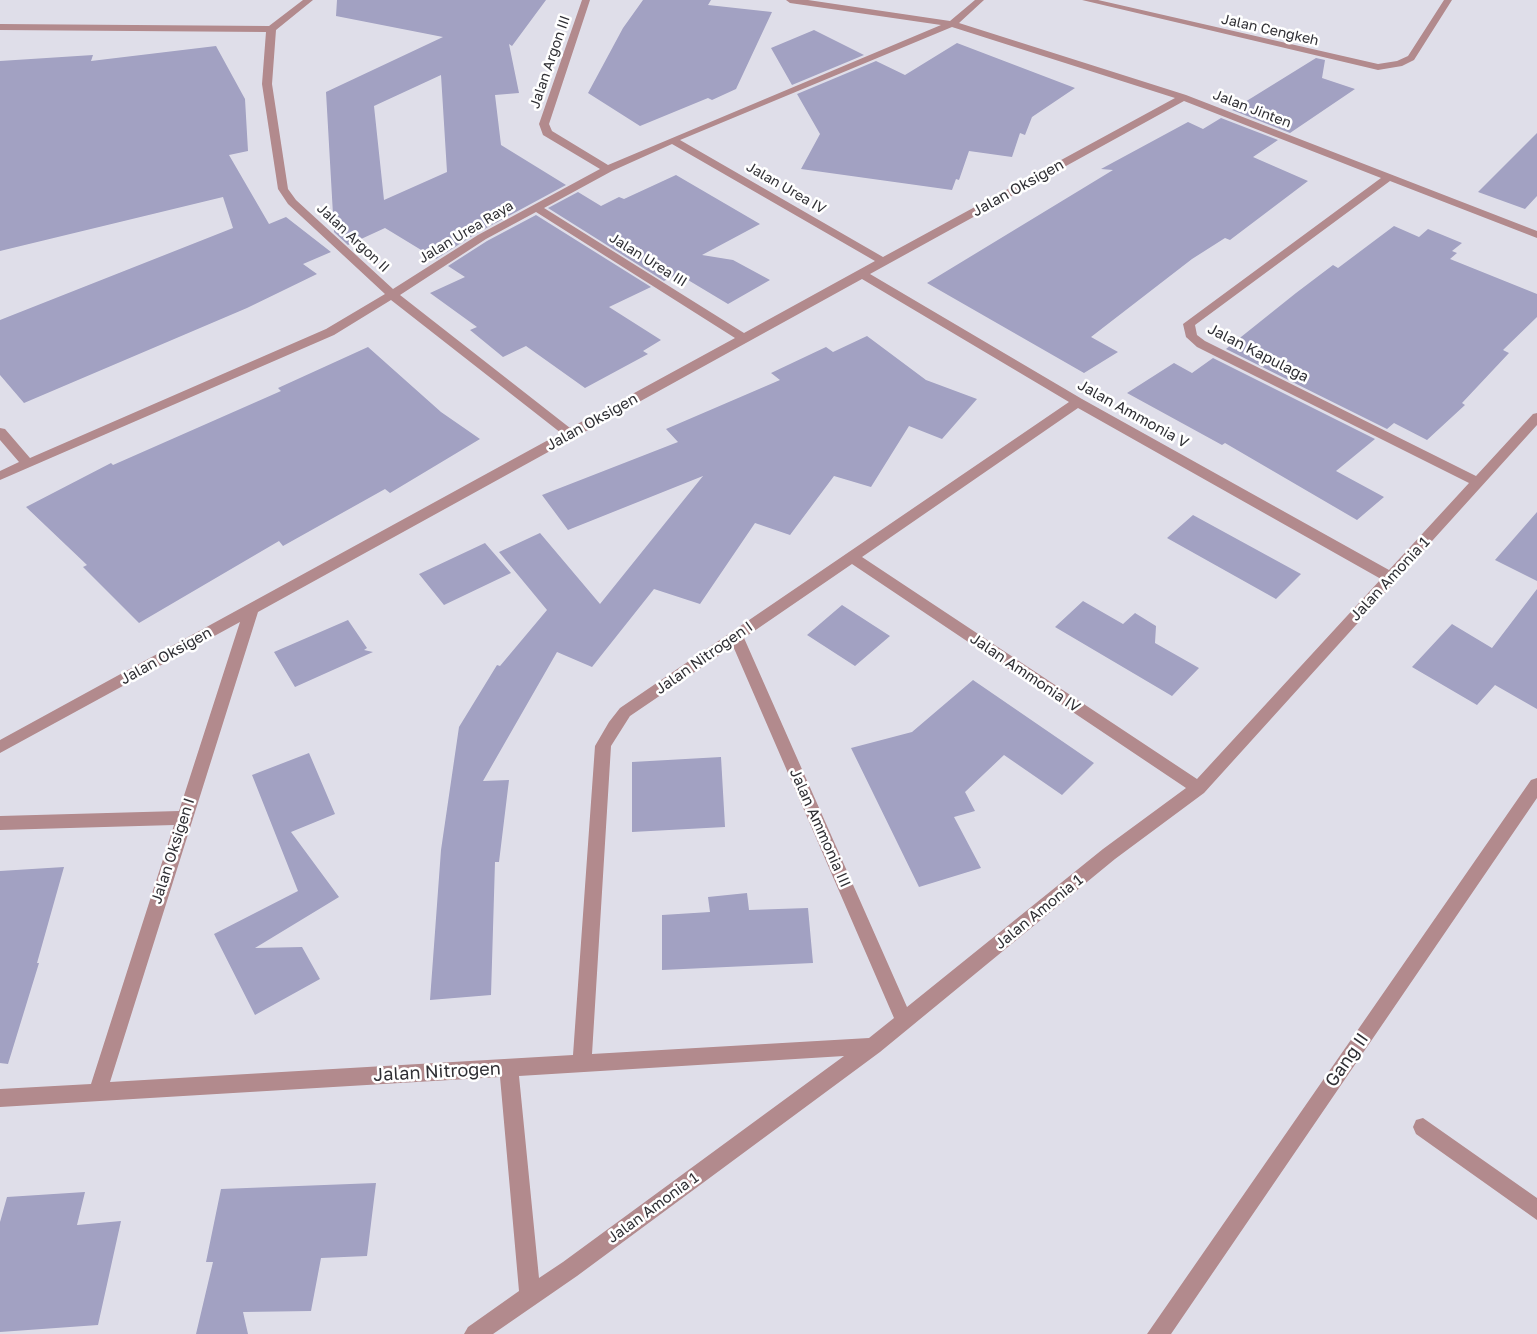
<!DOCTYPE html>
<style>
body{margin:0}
canvas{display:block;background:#dfdee9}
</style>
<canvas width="1537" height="1334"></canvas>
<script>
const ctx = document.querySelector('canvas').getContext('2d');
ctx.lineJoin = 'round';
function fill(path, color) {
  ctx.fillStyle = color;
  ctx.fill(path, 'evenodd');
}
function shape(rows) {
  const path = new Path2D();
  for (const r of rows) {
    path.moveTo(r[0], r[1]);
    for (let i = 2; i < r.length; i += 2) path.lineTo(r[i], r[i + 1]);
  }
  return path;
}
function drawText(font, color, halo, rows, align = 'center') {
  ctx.font = font + ' "Golos Text",sans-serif';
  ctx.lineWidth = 5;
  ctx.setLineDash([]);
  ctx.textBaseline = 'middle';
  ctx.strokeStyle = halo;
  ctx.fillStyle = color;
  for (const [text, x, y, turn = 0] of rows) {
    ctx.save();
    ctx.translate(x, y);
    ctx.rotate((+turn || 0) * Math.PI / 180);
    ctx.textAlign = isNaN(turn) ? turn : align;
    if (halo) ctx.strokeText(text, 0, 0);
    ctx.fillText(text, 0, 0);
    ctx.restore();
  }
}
fill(shape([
 [337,0,546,0,512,46,509,44,519,93,495,95,501,145,566,185,477,233,436,259,385,228,348,245,334,232,326,92,443,37,336,16],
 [441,75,447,172,384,200,374,106],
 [643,0,711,0,708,5,772,12,736,89,712,100,708,98,640,126,588,93,623,28],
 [814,30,864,55,792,85,771,48],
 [957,43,1075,88,1032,117,1025,135,1020,133,1012,157,969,151,959,180,956,179,952,190,801,169,820,134,797,94,876,61,905,75],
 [216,46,245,99,248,151,229,155,269,224,286,217,331,252,303,264,317,274,247,308,24,403,0,375,0,320,233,228,223,197,0,251,0,61,93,55,91,61],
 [1316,58,1325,60,1322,78,1355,89,1290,133,1232,110],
 [1221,118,1278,140,1253,157,1308,181,1230,240,1225,238,1192,259,1091,337,1118,352,1084,373,927,283,1113,170,1101,169,1188,122,1203,129],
 [1537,133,1537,196,1525,209,1478,192],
 [676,175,760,224,702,255,733,260,770,280,728,304,678,274,664,281,548,208,578,192,601,206,619,197,624,199],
 [536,215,651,287,609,307,661,340,643,351,648,354,585,388,526,346,503,357,470,330,477,327,430,293,465,277,448,266,487,241],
 [1394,226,1419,237,1428,229,1462,243,1452,251,1457,253,1450,259,1537,294,1537,317,1503,350,1509,353,1462,403,1465,405,1427,440,1394,423,1387,429,1226,349,1296,293,1333,265,1338,268],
 [867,336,926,380,977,399,942,439,909,426,871,487,834,476,790,535,755,523,700,604,654,589,592,667,557,652,483,781,509,780,499,862,495,862,491,995,430,1000,441,850,459,727,497,665,500,666,547,610,499,552,540,533,600,604,703,476,568,530,542,495,678,442,666,429,780,380,771,373,826,347,833,352],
 [368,347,441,412,480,439,390,493,385,489,283,546,279,541,139,623,83,567,87,565,26,507,111,463,113,465,281,391,278,388],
 [1213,358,1375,439,1336,471,1384,497,1357,520,1225,443,1222,445,1127,393,1174,363,1192,373],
 [1537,512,1537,581,1495,560],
 [1193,515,1301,574,1276,599,1167,538],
 [485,543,511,573,444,605,419,574],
 [1537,589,1537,709,1495,685,1477,705,1412,667,1452,624,1492,648],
 [1083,601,1123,624,1135,613,1156,626,1155,643,1199,668,1172,696,1055,627],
 [842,605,890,636,855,666,807,635],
 [348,620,367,648,364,650,373,652,295,687,274,652],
 [973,680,1094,763,1062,795,1004,755,965,792,975,811,954,817,981,868,919,887,851,748,912,732],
 [309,753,335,814,291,832,339,897,255,948,302,947,320,979,255,1015,214,934,298,891,252,775],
 [721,757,725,827,632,832,632,762],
 [64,867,37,963,39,963,8,1064,0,1063,0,871],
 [747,893,749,910,808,908,813,963,662,970,662,915,710,912,708,897],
 [376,1183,367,1256,321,1258,311,1311,243,1312,248,1334,196,1334,213,1262,206,1262,221,1189],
 [85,1192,77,1225,121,1221,98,1325,0,1332,0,1222,7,1197]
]), '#a2a1c2');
fill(shape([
 [303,0,313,0,276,30,272,84,288,189,296,200,393,289,478,235,600,169,543,135,539,124,582,0,590,0,549,124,552,131,608,165,941,25,790,3,786,0,808,0,950,21,975,0,984,0,959,23,1186,95,1537,231,1537,238,1390,181,1195,325,1197,335,1205,341,1476,476,1533,414,1537,413,1537,425,1204,793,1115,859,880,1052,577,1276,493,1334,464,1334,468,1327,519,1291,500,1077,0,1107,0,1089,91,1084,174,825,0,830,0,816,179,811,240,622,0,753,0,740,561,433,391,300,334,335,0,480,0,471,19,462,0,440,0,428,5,429,30,458,326,329,385,294,288,204,278,189,262,84,266,32,0,30,0,24,269,26,303,0],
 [952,27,1175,98,883,257,680,140,952,27],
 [1184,101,1381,178,1183,324,1186,337,1197,347,1469,483,1389,570,1082,399,870,274,1184,101],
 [672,144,875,261,744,333,544,208,612,171,672,144],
 [536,212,735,338,570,428,400,295,486,239,536,212],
 [862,279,1069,402,620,708,609,722,595,746,573,1055,110,1082,258,612,862,279],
 [1078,408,1381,579,1197,779,862,557,1078,408],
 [852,564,1186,788,1103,849,907,1007,744,638,852,564],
 [733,646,894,1018,869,1038,592,1054,611,746,630,716,733,646],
 [844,1056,563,1262,539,1278,519,1076,844,1056],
 [1082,0,1098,0,1378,64,1397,61,1408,56,1444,0,1452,0,1414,60,1402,66,1378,70,1082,0],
 [1537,778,1537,798,1171,1334,1147,1334,1531,780,1537,778],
 [1423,1118,1537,1198,1537,1220,1416,1134,1413,1127,1416,1120,1423,1118]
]), '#b28a8d');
drawText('14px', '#2f2f34', '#fff', [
 ["Jalan Cengkeh",1270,30,13],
 ["Jalan Argon III",550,62,-71],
 ["Jalan Jinten",1252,109,21],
 ["Jalan Urea IV",786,188,30],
 ["Jalan Urea Raya",466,232,-31],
 ["Jalan Argon II",353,238,43],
 ["Jalan Urea III",648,260,32]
]);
drawText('15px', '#2f2f34', '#fff', [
 ["Jalan Oksigen",1018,188,-29],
 ["Jalan Kapulaga",1258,353,27],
 ["Jalan Ammonia V",1133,414,29],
 ["Jalan Oksigen",592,422,-29],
 ["Jalan Amonia 1",1390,579,-47],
 ["Jalan Oksigen",166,656,-29],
 ["Jalan Nitrogen I",704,658,-35],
 ["Jalan Ammonia IV",1025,673,34],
 ["Jalan Ammonia III",820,828,66],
 ["Jalan Oksigen I",173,851,-72],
 ["Jalan Amonia 1",1039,912,-39],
 ["Jalan Amonia 1",653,1208,-36]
]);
drawText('18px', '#2f2f34', '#fff', [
 ["Gang II",1347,1060,-55],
 ["Jalan Nitrogen",437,1072,-3]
]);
</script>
